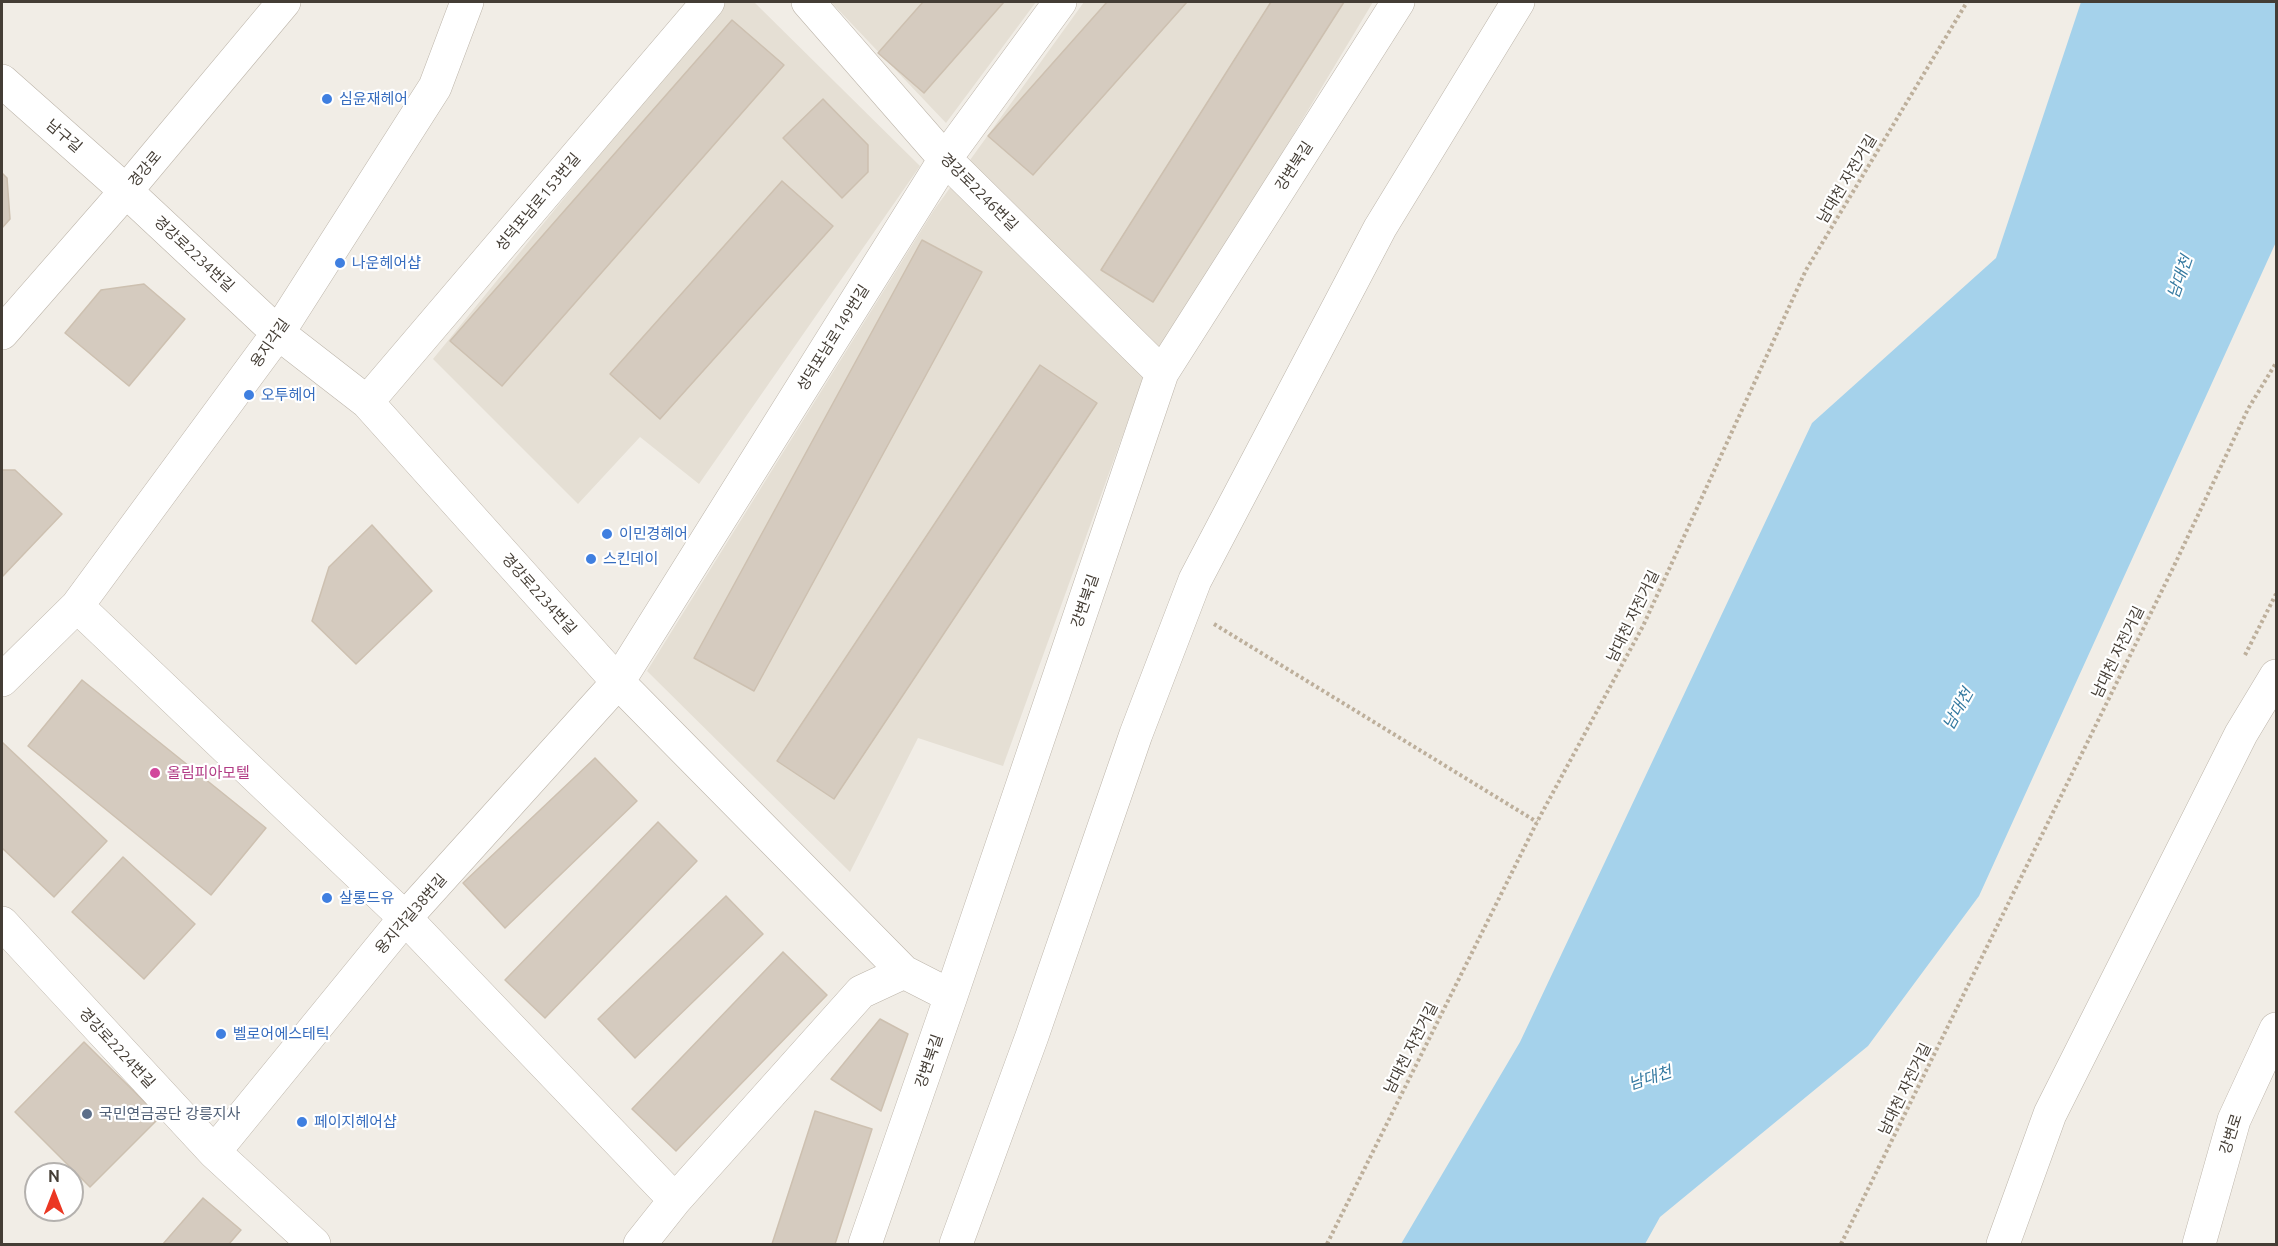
<!DOCTYPE html>
<meta charset="utf-8">
<style>
body{margin:0}
#map{position:relative;width:2278px;height:1246px;overflow:hidden;background:#f1ede6;font-family:Ubuntu,sans-serif}
canvas{display:block}
.frame{position:absolute;inset:0;border:3px solid #443d35;pointer-events:none}
.north{position:absolute;left:24px;top:1162px;width:60px;height:60px;box-sizing:border-box;background:#fff;border:2px solid #b4b1ae;border-radius:50%;rotate:0deg;font-size:16px;font-weight:700;line-height:24px;text-align:center;color:#443d35}
.north::after{content:'';display:block;margin:auto;width:21px;height:27px;background:#eb3723;clip-path:polygon(50% 0,100% 100%,50% 72%,0 100%)}
</style>
<div id="map">
<canvas width="2278" height="1246"></canvas>
<div class="frame"></div>
<div class="north">N</div>
</div>
<script>
const ctx = document.querySelector('canvas').getContext('2d');
ctx.lineJoin = 'round';
function fill(path, color) {
  ctx.fillStyle = color;
  ctx.fill(path, 'evenodd');
}
function shape(rows) {
  const path = new Path2D();
  for (const r of rows) {
    path.moveTo(r[0], r[1]);
    for (let i = 2; i < r.length; i += 2) path.lineTo(r[i], r[i + 1]);
  }
  return path;
}
function trace(path, color, width, dash) {
  ctx.strokeStyle = color;
  ctx.lineWidth = width;
  ctx.lineCap = dash ? 'butt' : 'round';
  ctx.setLineDash(dash || []);
  ctx.stroke(path);
}
function drawText(font, color, halo, rows, align = 'center') {
  ctx.font = font + ' Ubuntu,"Noto Sans KR",sans-serif';
  ctx.lineWidth = 4.5;
  ctx.setLineDash([]);
  ctx.textBaseline = 'middle';
  ctx.strokeStyle = halo;
  ctx.fillStyle = color;
  for (const [text, x, y, turn = 0] of rows) {
    ctx.save();
    ctx.translate(x, y);
    ctx.rotate((+turn || 0) * Math.PI / 180);
    ctx.textAlign = isNaN(turn) ? turn : align;
    if (halo) ctx.strokeText(text, 0, 0);
    ctx.fillText(text, 0, 0);
    ctx.restore();
  }
}
fill(shape([
 [724,2,754,2,920,166,699,484,640,437,578,504,433,359],
 [831,2,1036,2,946,123],
 [1084,2,1373,2,1138,393,1003,766,918,738,850,872,647,671,934,210]
]), '#e5dfd4');
fill(shape([
 [2081,2,2276,2,2276,242,1979,896,1868,1046,1660,1217,1645,1244,1401,1244,1520,1042,1812,423,1996,258]
]), '#a5d2eb');
const building = shape([
 [923,2,1004,2,924,93,878,53,923,2],
 [1107,2,1187,2,1033,175,988,136,1107,2],
 [1271,2,1344,2,1153,302,1101,270,1271,2],
 [732,20,784,65,502,386,450,341,732,20],
 [823,99,868,145,868,172,842,198,783,138,823,99],
 [2,173,7,178,10,219,2,228,2,173],
 [782,181,833,226,660,419,610,374,782,181],
 [922,240,982,272,754,691,694,658,922,240],
 [144,284,185,319,129,386,65,333,101,290,144,284],
 [1040,365,1097,403,834,799,777,761,1040,365],
 [2,470,15,470,62,514,2,577,2,470],
 [372,525,432,591,356,664,312,621,329,567,372,525],
 [82,680,266,828,211,895,28,746,82,680],
 [2,742,107,841,54,897,2,848,2,742],
 [595,758,637,801,505,928,463,883,595,758],
 [658,822,697,861,545,1018,505,980,658,822],
 [123,857,195,924,144,979,72,912,123,857],
 [726,896,763,934,635,1058,598,1019,726,896],
 [783,952,827,995,676,1151,632,1109,783,952],
 [880,1019,908,1034,881,1111,831,1079,880,1019],
 [84,1042,160,1117,90,1187,15,1112,84,1042],
 [815,1111,872,1129,835,1244,772,1244,815,1111],
 [203,1198,241,1230,229,1244,163,1244,203,1198]
]);
fill(building, '#d5cbbf');
trace(building, '#cdc0b0', 1.5);
const minor = shape([
 [808,2,945,159,1162,373],
 [2,81,126,191,278,333,367,402,618,682,904,972,951,996],
 [2,333,126,191,284,2],
 [367,402,708,2],
 [77,606,405,918,675,1200],
 [2,680,77,606,278,333,435,87,467,2],
 [2,923,214,1152,314,1244],
 [214,1152,405,918,618,682,945,159,1060,2],
 [640,1244,675,1200,861,992,904,972],
 [865,1244,951,996,1162,373,1398,2],
 [956,1244,1032,1036,1136,734,1195,580,1380,228,1518,2],
 [2003,1244,2050,1114,2241,734,2276,676],
 [2199,1244,2234,1120,2276,1029]
]);
trace(minor, '#bcb4a9', 34);
trace(shape([
 [1214,624,1537,822],
 [2245,655,2276,594],
 [1327,1244,1537,822,1643,626,1806,270,1967,2],
 [1841,1244,2174,566,2248,409,2276,363]
]), '#bdaf9b', 4, [3, 3]);
trace(minor, '#fff', 33);
for (const [x, y, r, color] of [
 [327,99,6,"#3f7fe0"],
 [340,263,6,"#3f7fe0"],
 [249,395,6,"#3f7fe0"],
 [607,534,6,"#3f7fe0"],
 [591,559,6,"#3f7fe0"],
 [155,773,6,"#d1479c"],
 [327,898,6,"#3f7fe0"],
 [221,1034,6,"#3f7fe0"],
 [87,1114,6,"#5c6f8a"],
 [302,1122,6,"#3f7fe0"]
]) {
  const dot = new Path2D();
  dot.arc(x, y, r, 0, 2 * Math.PI);
  ctx.fillStyle = color;
  ctx.fill(dot);
  trace(dot, '#fff', 2);
}
drawText('15px', '#366cbe', '#fff', [
 ["심윤재헤어",339,99],
 ["나운헤어샵",352,263],
 ["오투헤어",261,395],
 ["이민경헤어",619,534],
 ["스킨데이",603,559],
 ["살롱드유",339,898],
 ["벨로어에스테틱",233,1034],
 ["페이지헤어샵",314,1122]
], 'left');
drawText('15px', '#443d35', '#fff', [
 ["남구길",64,136,41],
 ["강변북길",1294,166,-57],
 ["경강로",145,169,-50],
 ["남대천 자전거길",1847,179,-59],
 ["경강로2246번길",979,192,45],
 ["성덕포남로153번길",538,202,-50],
 ["경강로2234번길",194,254,43],
 ["성덕포남로149번길",833,338,-58],
 ["용지각길",270,343,-55],
 ["경강로2234번길",539,594,48],
 ["강변북길",1085,601,-71],
 ["남대천 자전거길",1633,616,-64],
 ["남대천 자전거길",2118,652,-64],
 ["용지각길38번길",411,914,-49],
 ["경강로2224번길",117,1048,47],
 ["남대천 자전거길",1411,1048,-63],
 ["강변북길",929,1061,-71],
 ["남대천 자전거길",1905,1089,-64],
 ["강변로",2231,1134,-72]
]);
drawText('15px', '#b23c85', '#fff', [
 ["올림피아모텔",167,773]
], 'left');
drawText('15px', '#4e5e75', '#fff', [
 ["국민연금공단 강릉지사",99,1114]
], 'left');
drawText('italic 16px', '#3479a0', '#fff', [
 ["남대천",2180,277,-71],
 ["남대천",1958,709,-61],
 ["남대천",1650,1078,-18]
]);
</script>
